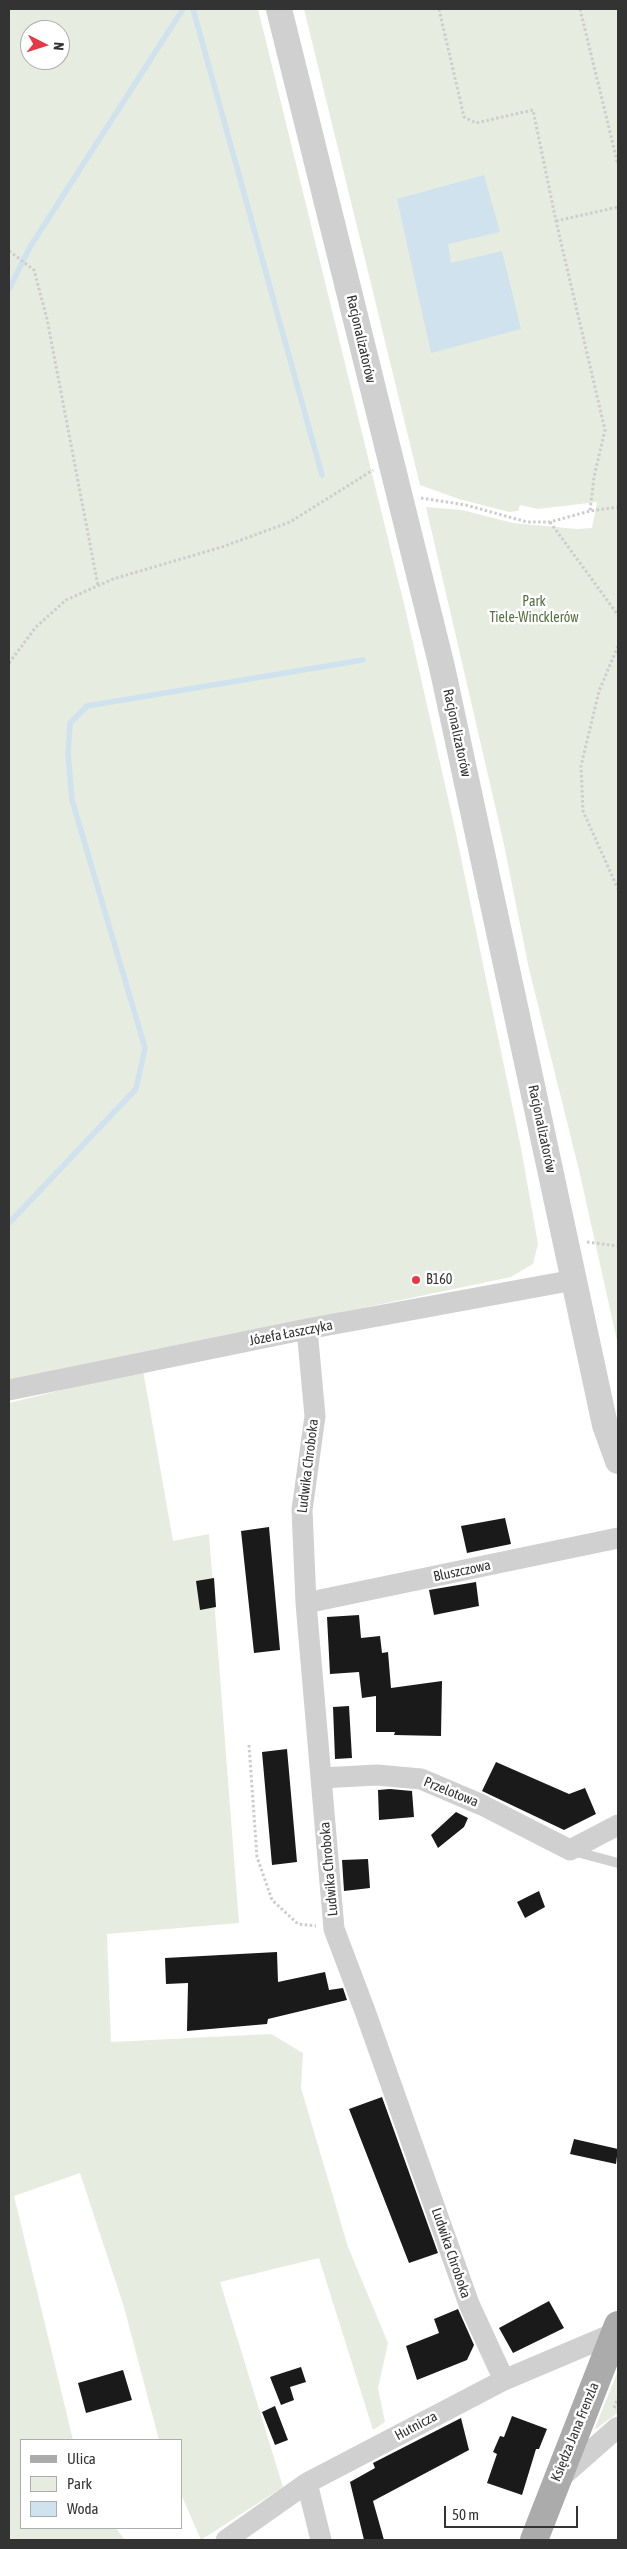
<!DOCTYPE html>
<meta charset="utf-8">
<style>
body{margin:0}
#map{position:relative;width:627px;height:2549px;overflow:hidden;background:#fff;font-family:"Asap Condensed",sans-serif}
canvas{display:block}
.frame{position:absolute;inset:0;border:10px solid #333;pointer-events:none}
.legend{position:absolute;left:20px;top:2439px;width:162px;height:90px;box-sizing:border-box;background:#fff;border:1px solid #adadad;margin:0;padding:6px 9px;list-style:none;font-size:15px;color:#333}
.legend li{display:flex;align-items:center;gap:10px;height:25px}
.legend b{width:25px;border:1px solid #adadad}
.north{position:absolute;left:20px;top:20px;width:50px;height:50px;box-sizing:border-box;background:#fff;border:1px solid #adadad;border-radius:50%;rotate:95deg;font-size:14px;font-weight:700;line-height:20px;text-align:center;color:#333}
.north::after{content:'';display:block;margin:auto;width:18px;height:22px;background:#e63946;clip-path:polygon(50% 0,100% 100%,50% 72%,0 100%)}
.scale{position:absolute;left:444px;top:2506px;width:134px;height:22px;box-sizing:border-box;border:2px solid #333;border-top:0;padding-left:6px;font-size:15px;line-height:18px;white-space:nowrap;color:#333;-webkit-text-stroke:4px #fff;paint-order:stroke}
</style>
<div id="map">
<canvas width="627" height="2549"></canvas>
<div class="frame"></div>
<ul class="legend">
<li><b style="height:6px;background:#ababab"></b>Ulica</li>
<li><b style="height:14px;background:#e6ecdf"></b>Park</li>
<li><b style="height:14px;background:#cfe2ee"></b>Woda</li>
</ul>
<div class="north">N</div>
<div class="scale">50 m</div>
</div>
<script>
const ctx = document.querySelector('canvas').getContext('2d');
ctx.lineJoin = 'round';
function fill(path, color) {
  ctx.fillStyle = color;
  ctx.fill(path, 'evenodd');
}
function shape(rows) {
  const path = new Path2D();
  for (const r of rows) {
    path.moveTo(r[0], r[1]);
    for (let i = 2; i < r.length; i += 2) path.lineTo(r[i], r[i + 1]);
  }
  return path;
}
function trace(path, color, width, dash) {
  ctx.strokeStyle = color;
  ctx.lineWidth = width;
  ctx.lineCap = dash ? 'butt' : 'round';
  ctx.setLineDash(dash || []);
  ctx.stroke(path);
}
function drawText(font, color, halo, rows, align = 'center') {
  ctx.font = font + ' "Asap Condensed",sans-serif';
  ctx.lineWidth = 5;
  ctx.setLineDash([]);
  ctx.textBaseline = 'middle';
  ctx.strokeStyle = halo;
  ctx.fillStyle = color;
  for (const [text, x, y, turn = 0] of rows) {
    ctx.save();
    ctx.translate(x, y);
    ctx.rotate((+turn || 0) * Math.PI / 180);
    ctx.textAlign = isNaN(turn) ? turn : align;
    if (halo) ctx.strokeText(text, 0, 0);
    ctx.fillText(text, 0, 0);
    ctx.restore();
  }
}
fill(shape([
 [9,9,258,9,405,608,455,829,521,1148,538,1244,533,1264,511,1277,9,1382],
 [30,30,60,30,60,60,30,60],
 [304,9,618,9,618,1345,579,1170,529,969,503,840,426,507,462,510,513,523,577,529,592,528,597,502,538,509,520,505,518,511,509,512,459,499,420,485],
 [143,1370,173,1541,209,1534,239,1923,107,1934,111,2042,271,2034,303,2053,301,2088,348,2247,388,2343,378,2388,385,2422,373,2430,319,2258,220,2282,283,2487,201,2540,181,2494,181,2440,159,2440,124,2307,80,2173,14,2196,73,2440,21,2440,21,2528,116,2528,125,2540,9,2540,9,1403],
 [618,2371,618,2413,594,2430]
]), '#e6ecdf');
fill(shape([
 [484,175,500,232,448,244,451,263,502,251,521,329,431,353,397,199]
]), '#cfe2ee');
trace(shape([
 [193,9,322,475],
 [9,289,30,247,183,9],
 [9,1223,136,1089,145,1048,72,800,68,754,70,723,87,706,363,660]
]), '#cfe2ee', 5.5);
fill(shape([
 [505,1518,511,1544,467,1553,461,1526],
 [269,1527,280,1650,254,1653,241,1531],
 [214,1578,216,1607,200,1610,196,1581],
 [476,1582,479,1606,434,1615,429,1590],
 [359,1615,361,1638,380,1636,382,1653,388,1652,391,1688,442,1681,441,1736,394,1735,395,1732,376,1732,376,1696,362,1698,359,1672,330,1674,327,1617],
 [349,1706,352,1758,335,1759,333,1707],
 [287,1749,297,1862,272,1865,262,1752],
 [496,1762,569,1794,585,1788,596,1814,564,1830,482,1791],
 [390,1789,412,1791,414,1817,379,1820,378,1790],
 [456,1812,468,1818,464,1827,438,1848,431,1835],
 [368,1859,370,1888,344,1891,342,1860],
 [539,1891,545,1907,525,1918,517,1902],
 [277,1952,278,1982,325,1972,329,1990,343,1988,347,2000,268,2019,267,2024,187,2031,188,1983,166,1984,165,1958],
 [382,2097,438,2253,409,2263,349,2109],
 [574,2139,618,2149,616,2164,570,2154],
 [549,2301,564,2328,513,2353,499,2328],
 [458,2309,474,2345,467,2360,417,2380,406,2346,439,2333,434,2319],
 [301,2367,306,2382,290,2387,294,2400,281,2405,270,2377],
 [123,2370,132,2400,86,2413,78,2383],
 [275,2406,288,2440,275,2445,262,2412],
 [512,2416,547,2429,539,2449,536,2449,522,2495,487,2483,497,2454,493,2452,500,2436,504,2437],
 [461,2418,469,2450,373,2501,384,2540,364,2540,350,2482,375,2468,373,2463]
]), '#1a1a1a');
trace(shape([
 [439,9,464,117,476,123,533,110,556,221,605,430,594,477,590,511],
 [580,9,618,165],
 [556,221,618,207],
 [9,251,34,270,47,319,98,586],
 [421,498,466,505,527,522,550,522,590,511,618,507],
 [550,522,618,615],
 [618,646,599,691,581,766,583,811,618,889],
 [9,663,36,627,66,600,113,579,222,547,290,522,373,470],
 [587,1242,618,1246],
 [249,1745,257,1857,272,1900,298,1924,316,1926],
 [614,2408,618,2398]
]), '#cdcdcd', 3, [2.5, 2.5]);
trace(shape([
 [573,1851,618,1863]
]), '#d0d0d0', 10);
trace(shape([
 [307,1329,315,1416,302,1510,306,1603,334,1929,365,2011,469,2304,504,2380],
 [9,1390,307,1329,574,1280],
 [306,1603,618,1538],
 [321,1778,377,1775,421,1779,482,1805,570,1850,618,1825],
 [559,2479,618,2427],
 [307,2483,321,2540],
 [226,2540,307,2483,504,2380,615,2333,618,2334]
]), '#d0d0d0', 21);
trace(shape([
 [279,9,442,667,605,1425,618,1461]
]), '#d0d0d0', 26);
trace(shape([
 [534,2540,618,2325]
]), '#ababab', 28);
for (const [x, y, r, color] of [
 [416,1280,5,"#e63946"]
]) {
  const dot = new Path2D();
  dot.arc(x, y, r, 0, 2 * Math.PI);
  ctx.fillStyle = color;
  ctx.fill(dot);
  trace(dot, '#fff', 2);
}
drawText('14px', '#333', '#fff', [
 ["Racjonalizatorów",361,339,77],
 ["Racjonalizatorów",457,733,78],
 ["Racjonalizatorów",542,1129,78],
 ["Józefa Łaszczyka",291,1333,-11],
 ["Ludwika Chroboka",308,1466,-83],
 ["Bluszczowa",462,1571,-12],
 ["Przelotowa",451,1792,22],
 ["Ludwika Chroboka",329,1869,-95],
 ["Ludwika Chroboka",451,2253,71],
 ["Hutnicza",416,2426,-28],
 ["Księdza Jana Frenzla",575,2432,-68]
]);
drawText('14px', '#56703f', '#fff', [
 ["Park",534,602],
 ["Tiele-Wincklerów",534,618]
]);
drawText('14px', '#333', '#fff', [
 ["B160",426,1280]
], 'left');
</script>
